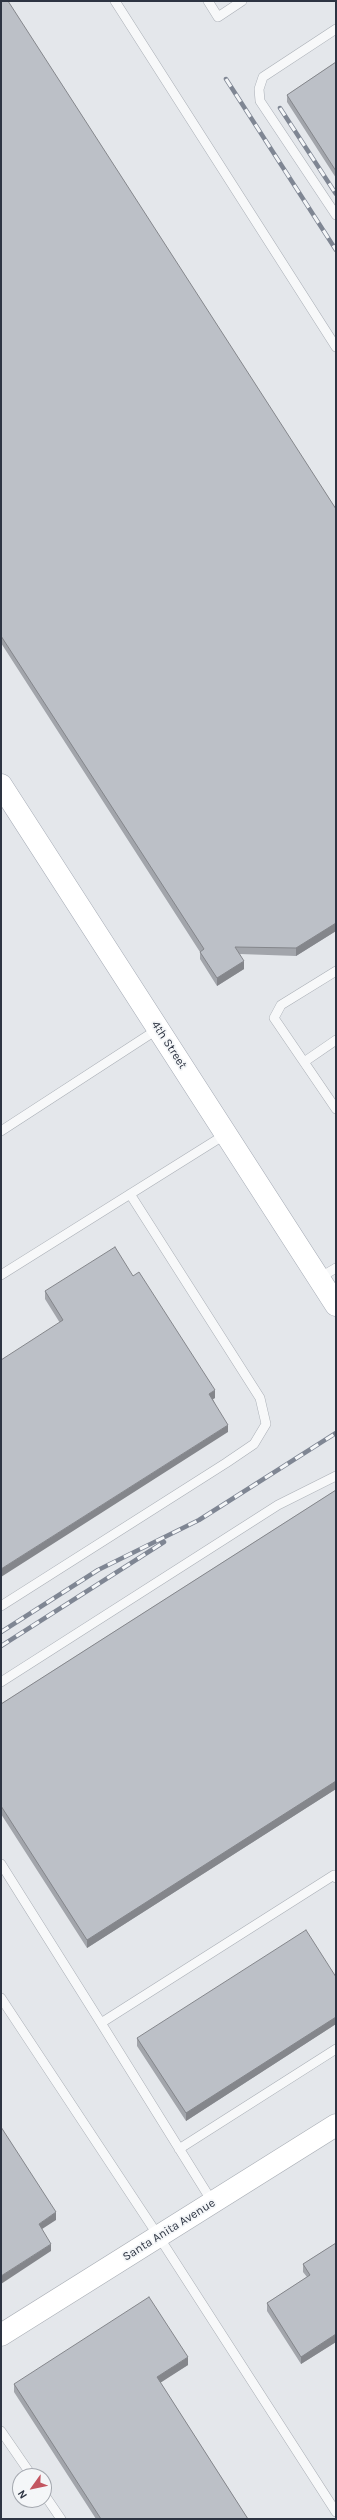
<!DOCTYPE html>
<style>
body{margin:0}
#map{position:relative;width:337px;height:2520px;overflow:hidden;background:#e4e7eb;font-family:Karla,sans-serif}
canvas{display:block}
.frame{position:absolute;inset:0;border:2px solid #2d3442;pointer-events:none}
.north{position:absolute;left:12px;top:2468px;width:40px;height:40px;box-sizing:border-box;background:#f4f6f8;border:1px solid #a4a8af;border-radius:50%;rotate:237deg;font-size:11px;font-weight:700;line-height:16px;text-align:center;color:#2d3442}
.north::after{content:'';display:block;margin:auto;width:14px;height:18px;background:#c35661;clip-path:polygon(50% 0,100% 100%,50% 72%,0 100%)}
</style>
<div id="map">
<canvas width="337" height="2520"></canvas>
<div class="frame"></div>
<div class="north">N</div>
</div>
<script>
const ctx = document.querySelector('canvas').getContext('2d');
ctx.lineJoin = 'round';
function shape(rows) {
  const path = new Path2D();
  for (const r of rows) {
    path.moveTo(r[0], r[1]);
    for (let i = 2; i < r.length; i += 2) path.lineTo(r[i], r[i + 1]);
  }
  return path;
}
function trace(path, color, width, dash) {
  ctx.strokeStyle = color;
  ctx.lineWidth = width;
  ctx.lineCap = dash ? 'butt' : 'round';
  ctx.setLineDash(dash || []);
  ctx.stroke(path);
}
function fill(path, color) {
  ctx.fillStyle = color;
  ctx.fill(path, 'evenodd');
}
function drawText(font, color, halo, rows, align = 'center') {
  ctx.font = font + ' Karla,sans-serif';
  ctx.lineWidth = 3.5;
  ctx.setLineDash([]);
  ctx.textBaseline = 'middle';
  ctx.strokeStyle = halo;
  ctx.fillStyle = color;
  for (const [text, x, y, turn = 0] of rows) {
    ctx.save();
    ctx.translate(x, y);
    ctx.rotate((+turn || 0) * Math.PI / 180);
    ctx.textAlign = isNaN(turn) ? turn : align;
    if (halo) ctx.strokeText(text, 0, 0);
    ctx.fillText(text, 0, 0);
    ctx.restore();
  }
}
const lane = shape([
 [115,1,336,347],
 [208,1,218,17,242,1],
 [336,29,263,77,259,89,260,101,336,215],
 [336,971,281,1005,274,1018,336,1109],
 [304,1062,336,1040],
 [1,1131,158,1029],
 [1,1275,226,1134],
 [319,1278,336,1268],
 [1,1606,226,1463,254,1444,266,1424,260,1398,130,1194],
 [1,1682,278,1505,336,1476],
 [1,1864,101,2023],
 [1,1998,159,2237,336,2512],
 [179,2149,336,2049],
 [213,2203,101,2023,334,1875,336,1878],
 [1,2431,32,2476],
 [44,2494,61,2519]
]);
const secondary = shape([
 [1,2335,336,2125]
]);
const primary = shape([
 [1,785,336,1305]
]);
trace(lane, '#a9aeb5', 10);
trace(secondary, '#a9aeb5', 23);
trace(primary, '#a5abb5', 23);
trace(lane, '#f7f8f9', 9);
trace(secondary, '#fff', 22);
trace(primary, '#fff', 22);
const rail = shape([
 [226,79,336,250],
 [280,108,336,194],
 [1,1632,98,1570,199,1520,336,1433],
 [1,1646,164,1542]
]);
trace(rail, '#7f8693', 4.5);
trace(rail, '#f4f6f8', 3, [9]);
fill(shape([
 [1,1,336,509,336,931,296,956,240,954,244,969,217,986,200,959,200,952,1,643],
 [336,62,336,178,287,102,287,95],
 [133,1276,215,1398,213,1399,228,1432,60,1323,45,1299,45,1291],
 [336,1490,336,1789,87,1948,1,1814,1,1704],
 [336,1977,336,2024,186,2121,137,2046,137,2038],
 [336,2243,336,2342,301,2364,267,2311,267,2303,307,2277,303,2272,303,2264],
 [188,2365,160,2382,248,2519,96,2519,14,2392,14,2384]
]), '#a2a5ab');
fill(shape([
 [336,923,336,931,296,956,296,948],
 [244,961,244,969,217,986,217,978],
 [215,1390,215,1398,209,1401,209,1394],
 [228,1425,228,1432,1,1577,1,1569],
 [336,1781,336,1789,87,1948,87,1940],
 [336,2017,336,2024,186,2121,186,2113],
 [56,2212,56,2220,39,2231,39,2224],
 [51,2244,51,2251,1,2284,1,2276],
 [336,2334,336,2342,301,2364,301,2357],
 [188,2357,188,2365,157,2385,157,2377]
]), '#84868b');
const building = shape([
 [1,1,8,1,336,509,336,923,296,948,235,947,244,961,217,978,200,952,204,949,1,636,1,1],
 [336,62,336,171,287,95,336,62],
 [115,1247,133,1276,139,1272,215,1390,209,1394,228,1425,1,1569,1,1360,63,1320,45,1291,115,1247],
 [336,1490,336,1781,87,1940,1,1806,1,1704,336,1490],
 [306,1930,336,1977,336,2017,186,2113,137,2038,306,1930],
 [1,2127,56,2212,39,2224,51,2244,1,2276,1,2127],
 [336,2243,336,2334,301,2357,267,2303,310,2275,303,2264,336,2243],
 [149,2297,188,2357,157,2377,248,2519,101,2519,14,2384,149,2297]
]);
fill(building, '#bcc0c7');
trace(building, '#84868b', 1);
drawText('12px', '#2d3442', '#f4f6f8', [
 ["4th Street",169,1045,57],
 ["Santa Anita Avenue",169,2230,-32]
]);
</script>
